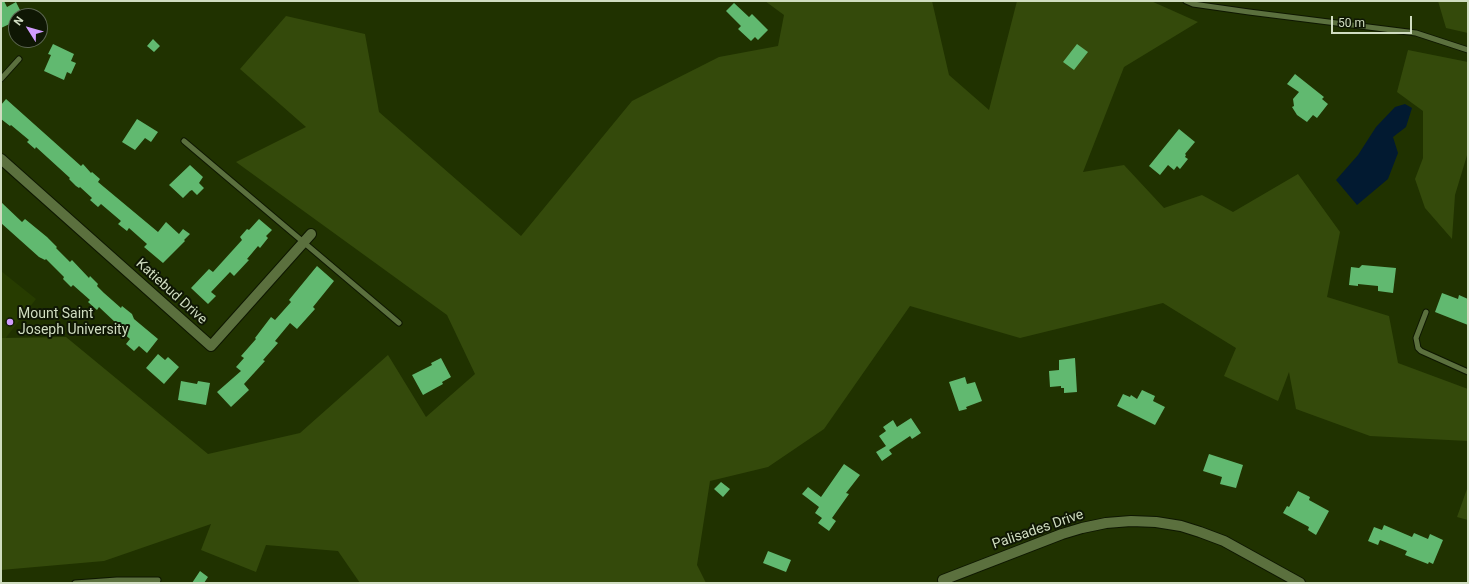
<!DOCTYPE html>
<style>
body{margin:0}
#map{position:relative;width:1469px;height:584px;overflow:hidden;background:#203200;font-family:Roboto,sans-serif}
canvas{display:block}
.frame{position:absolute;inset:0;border:2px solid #d0ddc1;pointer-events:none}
.north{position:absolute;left:8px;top:8px;width:40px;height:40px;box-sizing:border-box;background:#0f1704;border:1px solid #5c6650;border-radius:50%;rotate:307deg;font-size:11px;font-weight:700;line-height:16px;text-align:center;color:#d0ddc1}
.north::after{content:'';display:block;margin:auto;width:14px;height:18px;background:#d19dfe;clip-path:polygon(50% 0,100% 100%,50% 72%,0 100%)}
.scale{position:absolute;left:1331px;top:16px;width:81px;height:18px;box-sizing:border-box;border:2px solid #d0ddc1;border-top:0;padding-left:5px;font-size:12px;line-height:14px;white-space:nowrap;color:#d0ddc1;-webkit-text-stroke:3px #0f1704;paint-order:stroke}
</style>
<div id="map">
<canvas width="1469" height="584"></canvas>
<div class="frame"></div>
<div class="north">N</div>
<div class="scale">50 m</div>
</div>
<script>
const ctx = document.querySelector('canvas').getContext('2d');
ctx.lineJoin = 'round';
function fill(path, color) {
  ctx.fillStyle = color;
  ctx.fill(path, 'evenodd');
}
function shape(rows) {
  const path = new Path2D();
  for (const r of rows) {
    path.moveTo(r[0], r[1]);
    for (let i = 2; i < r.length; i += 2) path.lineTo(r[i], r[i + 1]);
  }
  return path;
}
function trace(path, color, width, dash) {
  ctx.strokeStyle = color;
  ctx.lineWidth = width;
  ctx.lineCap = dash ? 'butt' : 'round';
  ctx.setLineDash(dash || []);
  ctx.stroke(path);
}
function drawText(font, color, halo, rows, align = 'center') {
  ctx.font = font + ' Roboto,sans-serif';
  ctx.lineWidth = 4;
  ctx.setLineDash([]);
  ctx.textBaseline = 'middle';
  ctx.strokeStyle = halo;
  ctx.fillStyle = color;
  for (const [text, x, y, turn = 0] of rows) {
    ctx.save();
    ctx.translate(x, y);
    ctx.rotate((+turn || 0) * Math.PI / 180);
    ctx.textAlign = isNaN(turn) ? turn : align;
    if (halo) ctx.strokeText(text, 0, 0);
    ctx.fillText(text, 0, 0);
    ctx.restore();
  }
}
fill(shape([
 [1,271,36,299,1,344]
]), '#273c00');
fill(shape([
 [765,1,932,1,949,75,989,110,1017,1,1151,1,1198,22,1124,67,1083,172,1124,165,1164,208,1202,195,1233,212,1298,174,1340,232,1327,297,1389,316,1398,363,1468,389,1468,441,1370,436,1296,409,1289,372,1278,401,1224,376,1236,348,1163,303,1020,338,910,306,824,429,768,467,710,481,697,565,706,583,360,583,338,551,266,545,256,572,201,550,211,524,104,561,1,570,1,338,66,337,208,454,300,433,388,355,426,417,475,374,447,315,236,162,306,127,240,69,286,16,365,34,379,112,521,236,632,101,719,57,778,46,784,15],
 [1438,1,1468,1,1468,33,1446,28],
 [1408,50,1468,62,1468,152,1455,195,1452,239,1425,208,1415,179,1423,158,1423,111,1397,92],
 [1467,489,1468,489,1468,520,1457,517]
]), '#344a0b');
fill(shape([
 [1405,104,1412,108,1406,127,1393,137,1398,153,1388,179,1357,205,1336,180,1358,155,1376,127,1395,107]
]), '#021a31');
fill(shape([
 [1,1,4,1,7,7,16,2,23,16,16,16,16,21,1,28],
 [734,3,749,17,752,14,768,30,758,40,755,37,751,41,738,29,741,26,726,11],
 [153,39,160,46,154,52,147,46],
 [53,44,74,54,71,61,76,63,71,74,67,72,64,80,44,71,51,55,48,54],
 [1077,44,1088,52,1074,70,1063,62],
 [1295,74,1324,97,1322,99,1328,104,1317,118,1313,115,1307,122,1297,115,1292,107,1294,106,1293,99,1299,92,1287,84],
 [6,99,81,166,83,164,91,173,92,172,100,179,98,182,158,232,166,222,179,234,183,229,190,234,184,240,185,241,163,263,144,247,147,244,129,228,127,231,118,224,121,221,101,204,98,207,90,200,92,198,80,187,79,188,76,186,69,179,70,178,36,147,35,149,27,142,29,140,11,125,10,126,1,119,1,105],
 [137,119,158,132,151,142,145,138,135,150,122,142],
 [1179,129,1195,142,1185,154,1186,155,1185,157,1188,159,1180,169,1177,166,1174,170,1168,165,1160,175,1149,166],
 [190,165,203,177,199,183,204,188,197,195,192,190,190,191,183,198,169,185],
 [1,202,22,222,25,219,47,237,57,247,56,248,70,262,72,260,89,278,90,276,98,284,97,286,104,293,121,308,122,306,132,314,134,319,158,339,147,353,139,346,134,351,126,344,130,339,114,325,116,323,99,307,97,310,88,302,90,300,73,285,71,287,63,279,64,277,46,259,45,260,39,257,1,223],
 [259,219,272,230,266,236,268,238,260,248,258,246,247,259,249,260,234,276,230,272,211,292,216,296,208,304,191,288,209,269,213,272,242,240,240,237,247,229,249,230],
 [1362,265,1396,268,1393,293,1378,291,1378,286,1358,284,1358,286,1349,285,1351,267,1359,268],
 [317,266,334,281,313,307,315,309,297,329,290,323,275,341,278,343,263,360,265,361,244,384,249,390,231,407,217,392,241,371,236,367,244,358,241,356,256,339,255,338,271,317,275,320,291,302,289,300],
 [1442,293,1458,299,1459,295,1468,299,1468,325,1435,312],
 [158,354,165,360,168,357,179,367,164,384,146,368],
 [441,358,451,377,442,382,443,384,423,395,412,375,432,365,431,363],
 [1075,358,1077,392,1064,393,1064,388,1061,388,1061,386,1050,387,1049,371,1059,370,1059,360],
 [965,377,967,384,975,382,982,401,966,407,967,409,959,411,949,382],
 [181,381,197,384,198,381,210,383,206,405,178,400],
 [1142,390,1155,396,1153,401,1165,407,1155,425,1117,406,1123,394,1130,397,1131,395,1137,399],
 [911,418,921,433,912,439,910,436,889,450,892,454,882,461,876,452,886,446,879,436,886,431,883,427,893,420,897,427],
 [1209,454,1243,465,1236,488,1220,484,1222,477,1203,471],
 [844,464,860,475,846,493,849,494,832,518,836,521,829,531,818,523,822,518,815,513,819,507,802,494,808,487,821,497],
 [721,482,730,489,723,497,714,489],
 [1298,491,1310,497,1309,500,1329,511,1316,535,1308,530,1309,527,1283,513,1287,506,1289,507],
 [1384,525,1412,537,1414,533,1428,539,1430,534,1443,540,1433,564,1429,562,1428,564,1405,555,1407,551,1380,540,1378,545,1368,541,1374,527,1382,530],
 [768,551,791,560,786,572,763,563],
 [200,571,208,577,204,583,192,583]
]), '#61b970');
const lane = shape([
 [1186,1,1193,4,1249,12,1416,33,1468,50],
 [1,79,19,59],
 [184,141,399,323],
 [1426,312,1416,338,1418,348,1421,351,1468,372],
 [75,583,117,580,158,580]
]);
const street = shape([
 [1,159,211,346,311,234],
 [943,580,1062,534,1082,528,1106,523,1131,521,1156,522,1181,526,1200,532,1224,541,1300,583]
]);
trace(lane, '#0e1701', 7);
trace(street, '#0e1701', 12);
trace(lane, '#5b703e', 5);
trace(street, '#5b703e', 10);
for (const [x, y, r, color] of [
 [10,322,4,"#d19dfe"]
]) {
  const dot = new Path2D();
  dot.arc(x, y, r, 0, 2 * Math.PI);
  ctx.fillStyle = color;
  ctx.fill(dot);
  trace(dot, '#0f1704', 1.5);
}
drawText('14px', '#d0ddc1', '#0f1704', [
 ["Katiebud Drive",171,292,42],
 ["Palisades Drive",1038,530,-19]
]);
drawText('14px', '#d0ddc1', '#0f1704', [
 ["Mount Saint",18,314],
 ["Joseph University",18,330]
], 'left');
</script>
